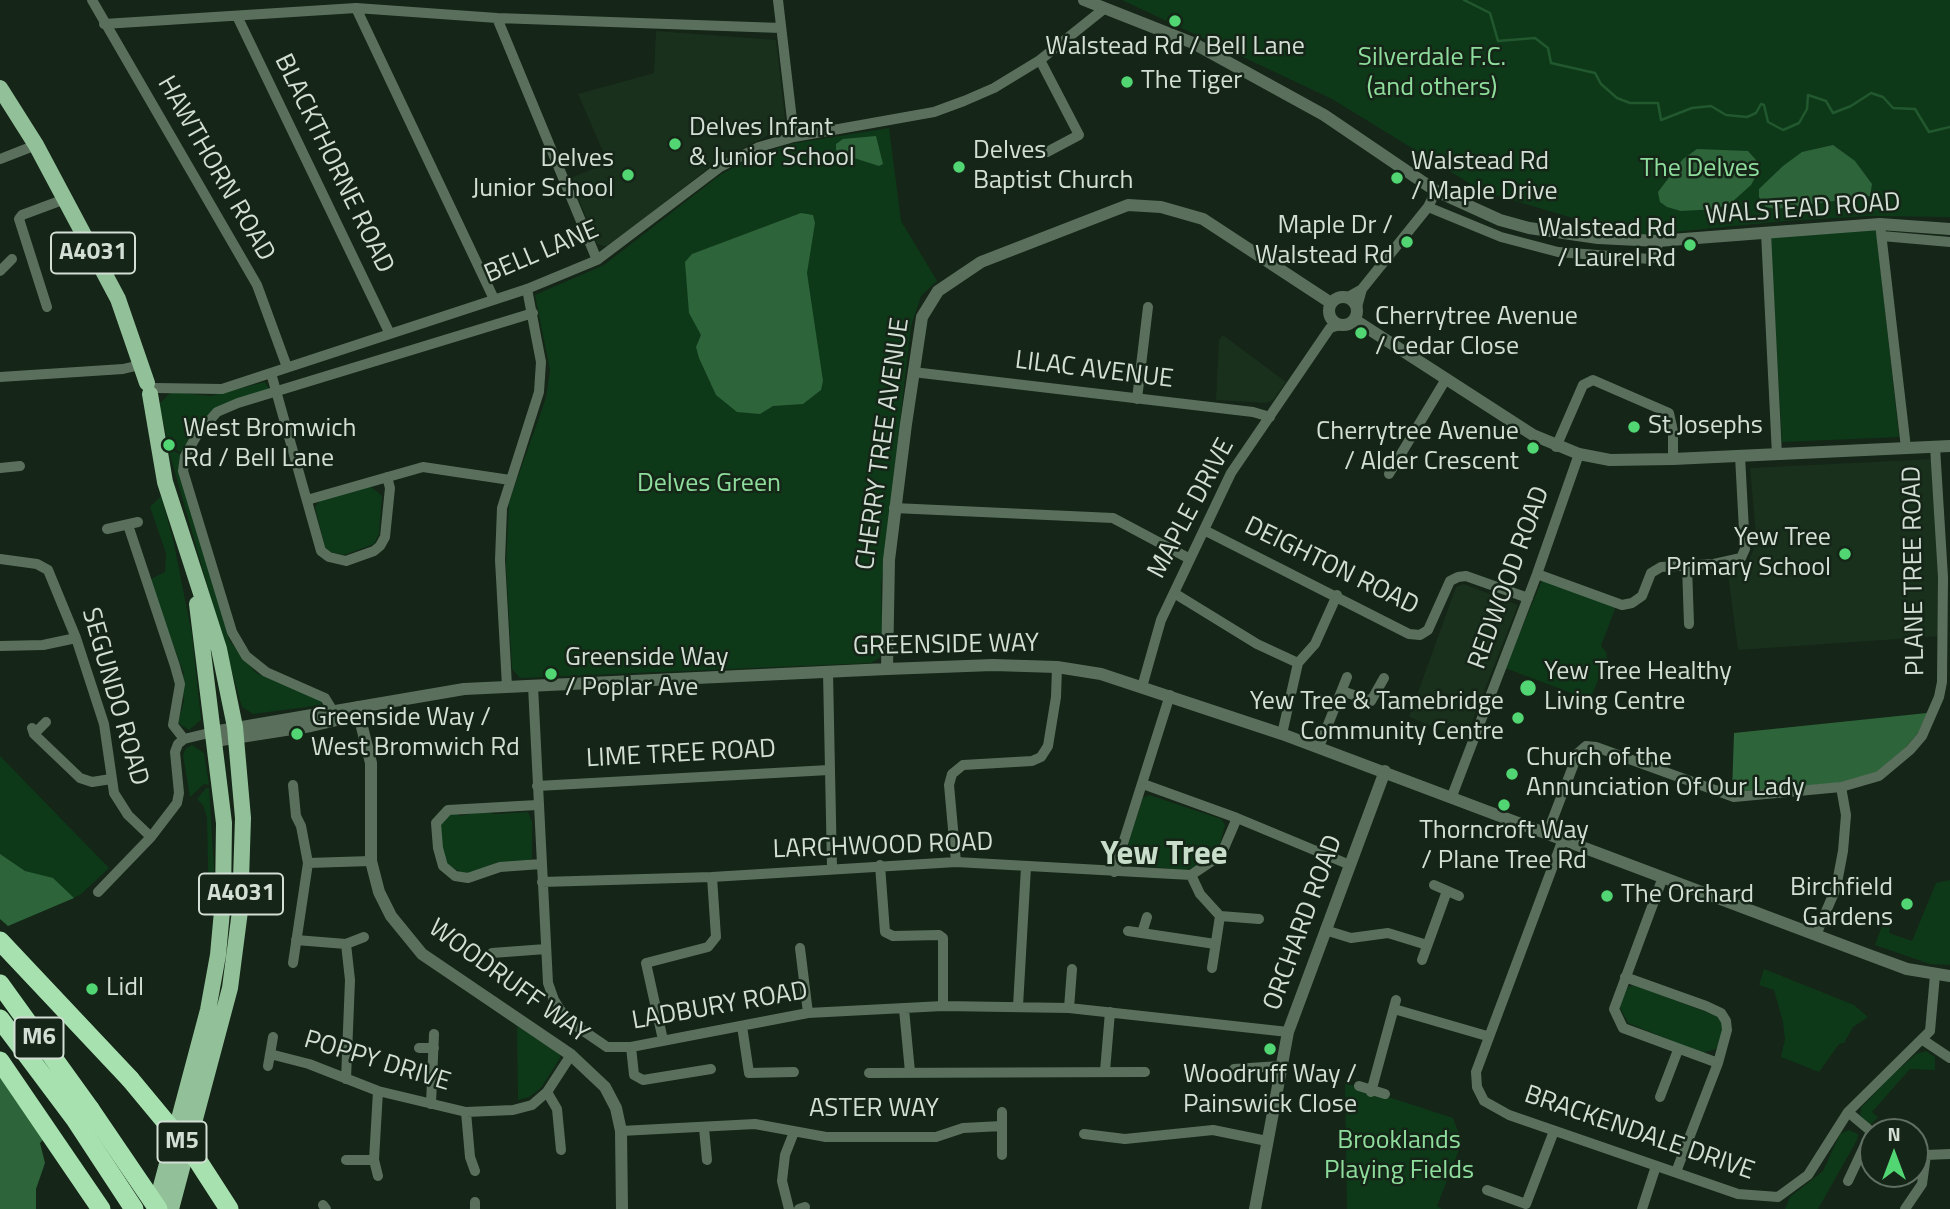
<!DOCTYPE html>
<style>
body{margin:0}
#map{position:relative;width:1950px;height:1209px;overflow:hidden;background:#152517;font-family:"Titillium Web",sans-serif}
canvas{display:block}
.north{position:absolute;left:1859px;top:1118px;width:70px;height:70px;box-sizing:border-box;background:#152517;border:2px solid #616f63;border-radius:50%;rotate:0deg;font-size:19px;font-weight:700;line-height:28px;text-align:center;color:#d3ded5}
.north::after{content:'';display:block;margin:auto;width:24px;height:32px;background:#51d673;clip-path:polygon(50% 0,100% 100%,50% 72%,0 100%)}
</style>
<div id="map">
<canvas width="1950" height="1209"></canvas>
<div class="north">N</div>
</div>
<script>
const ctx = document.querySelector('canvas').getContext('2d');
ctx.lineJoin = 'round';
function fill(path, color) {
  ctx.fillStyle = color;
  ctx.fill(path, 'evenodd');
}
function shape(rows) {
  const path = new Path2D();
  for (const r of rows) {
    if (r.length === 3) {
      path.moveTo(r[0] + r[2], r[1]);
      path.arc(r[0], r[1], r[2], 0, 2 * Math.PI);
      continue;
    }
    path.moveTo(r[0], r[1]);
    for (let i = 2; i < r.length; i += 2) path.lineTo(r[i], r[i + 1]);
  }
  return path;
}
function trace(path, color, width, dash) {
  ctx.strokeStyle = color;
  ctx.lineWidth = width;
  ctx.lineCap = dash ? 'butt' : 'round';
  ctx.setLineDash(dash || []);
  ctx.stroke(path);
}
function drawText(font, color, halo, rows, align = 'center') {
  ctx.font = font + ' "Titillium Web",sans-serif';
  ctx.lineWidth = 5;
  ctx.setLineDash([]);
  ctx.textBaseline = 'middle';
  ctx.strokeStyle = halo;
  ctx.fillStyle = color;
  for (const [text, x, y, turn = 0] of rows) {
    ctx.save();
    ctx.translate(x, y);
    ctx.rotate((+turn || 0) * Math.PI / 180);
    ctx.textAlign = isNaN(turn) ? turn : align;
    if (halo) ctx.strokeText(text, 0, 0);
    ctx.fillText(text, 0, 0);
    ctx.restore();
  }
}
fill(shape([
 [656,31,776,40,786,126,715,163,608,247,597,244,570,178,608,163,578,94,654,73],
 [1223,335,1286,382,1273,400,1266,403,1216,400,1219,340],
 [1933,459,1942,636,1738,650,1728,574,1749,560,1754,548,1756,535,1750,468],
 [1464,584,1518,605,1465,740,1409,717,1456,587]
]), '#19301d');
fill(shape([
 [1122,0,1950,0,1950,217,1870,216,1785,221,1633,236,1482,191,1332,99],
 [889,128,901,221,937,281,921,296,911,326,881,587,883,649,879,658,871,663,520,678,512,669,506,565,509,502,546,398,550,370,535,295,604,265,720,175,754,156,790,144],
 [1876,228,1899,437,1782,442,1770,235],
 [265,382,269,389,219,409,182,453,169,446,159,404,171,392,211,396],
 [168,448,181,455,180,471,230,641,256,673,322,701,321,705,253,714,242,707],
 [370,486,382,496,379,534,374,544,344,555,326,551,315,507,321,500],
 [161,496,173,539,192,635,201,720,189,730,178,723,184,701,181,676,184,674,149,580,165,572,166,553,150,507],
 [1543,578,1616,606,1601,646,1606,652,1607,658,1590,700,1505,668],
 [192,745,204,753,209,785,204,784,190,797,183,755,186,748],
 [0,756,109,868,80,895,8,926,0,919],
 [206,788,209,788,215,885,213,908,209,907,207,818,203,805,197,799],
 [1149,795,1221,819,1225,825,1218,851,1203,865,1185,870,1131,865,1126,857,1127,847,1143,798],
 [483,811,495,814,528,812,532,822,532,858,526,862,498,862,467,875,448,866,441,847,439,825,446,816,456,812,460,816],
 [1950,880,1950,965,1930,964,1875,945,1883,923,1890,926,1889,933,1912,941,1936,883],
 [1764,969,1854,1005,1868,1017,1853,1027,1844,1043,1839,1044,1819,1072,1781,1057,1785,1039,1783,1022,1774,990,1759,985],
 [1634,985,1717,1016,1723,1025,1723,1038,1716,1049,1702,1053,1628,1023,1619,1006,1628,987],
 [517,1026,559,1053,560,1058,541,1088,529,1097,518,1100],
 [1926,1051,1935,1057,1935,1070,1910,1069,1872,1112,1878,1117,1870,1125,1860,1115,1861,1108,1892,1075,1916,1054],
 [1345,1083,1453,1118,1462,1142,1437,1206,1442,1209,1347,1209],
 [1849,1130,1858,1134,1857,1140,1818,1209,1785,1209,1790,1197,1823,1171,1840,1134]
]), '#0e3919');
fill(shape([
 [876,136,883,164,879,166,838,153,836,149,836,144,843,139],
 [1833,145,1855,161,1872,184,1870,196,1776,209,1766,207,1759,197,1759,189,1783,166,1802,152],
 [1697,149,1748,151,1756,160,1759,170,1751,185,1732,202,1717,209,1681,211,1667,207,1660,202,1658,192,1683,159],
 [801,213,813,215,815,223,807,273,823,381,821,390,803,404,773,406,760,414,737,412,716,395,699,358,696,347,701,335,689,313,685,262,692,254],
 [1927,713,1918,733,1905,748,1877,772,1838,783,1732,792,1734,733],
 [0,854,25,871,53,878,74,898,8,926,0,919],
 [0,1075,44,1139,40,1143,45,1163,36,1189,36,1209,0,1209]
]), '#2e643a');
trace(shape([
 [1464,0,1490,13,1498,41,1535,38,1548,48,1551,63,1595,73,1601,84,1617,98,1630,103,1658,103,1661,120,1692,108,1711,106,1726,115,1747,117,1756,113,1761,104,1764,105,1768,122,1783,130,1799,123,1807,109,1808,95,1826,101,1833,113,1851,106,1871,93,1883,97,1893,108,1915,109,1929,132,1950,127]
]), '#21582e', 2.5);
trace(shape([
 [92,0,257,285,287,367],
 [778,0,794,137],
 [356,8,494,299],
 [237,16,389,332],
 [497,18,597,260],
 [104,24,356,8,497,18,781,28],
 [1040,60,1079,135,1047,152],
 [0,159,36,145],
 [1428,207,1501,237,1558,252,1650,259,1656,255,1658,241],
 [1880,224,1906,448],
 [1766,233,1777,455],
 [1882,236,1950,242],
 [0,271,12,259],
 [1348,297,1362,289,1428,207,1436,191],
 [47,307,19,219,22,215,65,199],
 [1357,307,1362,289],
 [913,372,1253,412,1270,417],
 [271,373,321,551,329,557,346,561,374,551,380,546,385,537,390,488,387,477],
 [0,377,123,369,140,365],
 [155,388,222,389,527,289,597,260,720,167,759,147,794,137,934,112,964,101,994,88,1040,60,1105,8],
 [1137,399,1148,307],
 [1556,447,1583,385,1593,380,1669,413,1673,431,1673,459],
 [0,468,20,466],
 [1389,474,1446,379],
 [307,500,423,467,510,480],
 [894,508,1113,518,1190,559],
 [128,525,175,666,180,684,173,725,184,739],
 [107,529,138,522],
 [1204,530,1409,634,1420,635,1428,630,1450,581,1458,577,1466,576,1528,598],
 [0,559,37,564,48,570,76,638,104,724,114,793,128,815,151,837],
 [1687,566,1689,624],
 [1537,574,1622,605,1632,603,1642,596,1651,573,1661,567,1714,564,1741,558,1745,549,1740,456],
 [1174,593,1257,644,1298,663],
 [0,646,43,645,76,638],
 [828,672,832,868],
 [507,686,500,560,502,508,539,392,541,362,527,289],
 [533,686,548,983,554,1000,566,1019,607,1047,631,1047,808,1013,943,1006,1069,1008,1288,1032],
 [1142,687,1161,620,1231,473,1330,328,1340,325],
 [1342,691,1371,701,1384,678],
 [333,711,325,698,266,672,246,656,232,632,183,471,185,456,197,435,217,412,238,403,533,313],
 [32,728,34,734,80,778,92,782,111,779],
 [34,734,46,722],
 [1282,734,1298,663,1315,644,1337,595],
 [1319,747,1347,677],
 [1143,784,1237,818,1350,865],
 [293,785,296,816,301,826,308,863,293,963],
 [537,786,829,770],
 [1452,796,1537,574,1579,454],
 [537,805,448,810,436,823,438,848,443,866,455,876,468,878,500,867,541,864],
 [1547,834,1578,753,1586,746,1596,747,1734,797,1841,787,1879,776,1910,750,1922,736,1939,697,1942,682,1943,577,1935,447],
 [1563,839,1476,1072,1477,1087,1484,1101,1509,1115,1738,1194,1778,1197,1808,1175,1848,1112,1930,1031,1935,975],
 [956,862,949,785,952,774,963,765,1032,761,1041,757,1048,746,1056,697,1057,667],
 [308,863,371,861],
 [880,865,885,932,893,936,939,935,943,938,943,1006],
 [1114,872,1170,695],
 [1191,875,1200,894,1220,916,1259,919],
 [1663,877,1614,1009,1623,1028,1718,1063],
 [542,882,712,877,956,862,1191,875,1221,855,1237,818],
 [1434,885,1459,896],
 [98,892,151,837,177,803,179,793,175,752,178,744,184,739,213,732],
 [1325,930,1351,938,1388,933,1427,945],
 [1128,931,1215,944],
 [1142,933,1147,917],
 [1816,935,1836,888,1843,851,1846,815,1841,787],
 [296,940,346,944,364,937],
 [800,948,808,1013],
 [492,953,546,949],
 [1422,960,1447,891],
 [1212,968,1220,916],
 [1625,977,1706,1006,1721,1013,1726,1021,1727,1030,1718,1063,1676,1172],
 [1018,1006,1026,867],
 [1069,1008,1072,969],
 [904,1009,910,1072],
 [1394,1009,1487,1036],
 [742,1026,749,1073,794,1072],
 [663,1040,646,963,708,947,716,937,712,877],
 [1923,1040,1950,1058],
 [631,1047,634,1075,643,1080,711,1069],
 [419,1048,434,1048],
 [270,1054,309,1064,378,1091,466,1112,513,1110,532,1105,547,1092,571,1055],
 [268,1066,273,1037],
 [1234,1069,1280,1066],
 [1105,1071,1110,1012],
 [869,1073,1145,1072],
 [346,1079,350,980,346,944],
 [1359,1086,1385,1094],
 [547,1092,557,1109,561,1150],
 [1371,1092,1396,1000],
 [1660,1097,1678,1050],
 [431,1104,434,1034],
 [466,1112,470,1157,475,1171],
 [1002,1112,1002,1155],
 [1848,1112,1873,1133],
 [704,1128,707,1160],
 [621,1131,755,1124,826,1137,936,1137,963,1128,1002,1126],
 [1084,1134,1125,1139,1213,1130,1267,1141],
 [1915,1151,1926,1155,1950,1154],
 [346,1160,374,1160],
 [378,1176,374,1160,378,1091],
 [1848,1181,1871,1132],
 [1487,1190,1526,1204,1554,1131],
 [323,1205,326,1209],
 [475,1209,475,1202],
 [789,1209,782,1181,785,1155,794,1132],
 [799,1209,805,1207],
 [1642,1209,1656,1166],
 [1905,1209,1922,1184,1926,1155]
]), '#5a705d', 10);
trace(shape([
 [1084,0,1193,43,1324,115,1436,191,1500,220,1529,228,1598,238,1658,241,1880,224,1950,229],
 [1343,311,14],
 [1355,320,1533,435,1579,454,1610,460,1673,459,1950,446],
 [887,669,889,560,906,424,922,317,938,291,981,262,1128,205,1161,207,1203,219,1331,303],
 [357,707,371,763,371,861,379,892,391,916,422,954,571,1055,605,1087,616,1108,621,1131,622,1209],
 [213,732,464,689,887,669,993,665,1057,667,1101,674,1282,734,1869,955,1907,969,1950,976],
 [215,741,311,726,367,713],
 [1255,1209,1288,1032,1385,771]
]), '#5a705d', 12);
trace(shape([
 [0,88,36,145,118,299,147,383],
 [150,394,165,482,219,649,235,727,243,818,240,911,230,988,171,1209],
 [155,1209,208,1010,218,955,223,900,224,823,197,604]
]), '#92c199', 16);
trace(shape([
 [0,941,130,1079],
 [0,984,90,1109],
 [0,1019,75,1119,134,1209],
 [0,1061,101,1209]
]), '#a8e1b0', 19);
trace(shape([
 [130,1079,198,1161,229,1209],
 [90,1109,158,1209]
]), '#a8e1b0', 19);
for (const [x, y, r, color] of [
 [1175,21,7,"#51d673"],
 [1127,82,7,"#51d673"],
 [675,144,7,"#51d673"],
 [959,167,7,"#51d673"],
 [628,175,7,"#51d673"],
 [1397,178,7,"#51d673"],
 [1407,242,7,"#51d673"],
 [1690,245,7,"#51d673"],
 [1361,333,7,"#51d673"],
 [1634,427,7,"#51d673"],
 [169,445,7,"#51d673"],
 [1533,448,7,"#51d673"],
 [1845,554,7,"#51d673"],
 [551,674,7,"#51d673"],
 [1528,688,9,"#51d673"],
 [1518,718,7,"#51d673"],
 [297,734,7,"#51d673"],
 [1512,774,7,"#51d673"],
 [1504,805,7,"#51d673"],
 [1607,896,7,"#51d673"],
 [1907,904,7,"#51d673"],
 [92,989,7,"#51d673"],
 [1270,1049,7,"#51d673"]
]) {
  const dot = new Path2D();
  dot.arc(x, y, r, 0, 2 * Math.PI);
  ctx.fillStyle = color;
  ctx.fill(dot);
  trace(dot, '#152517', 2.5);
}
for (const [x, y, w] of [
 [93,253,84],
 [241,894,84],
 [39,1038,49],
 [182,1142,49]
]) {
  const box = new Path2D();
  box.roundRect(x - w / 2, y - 20.5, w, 41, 5);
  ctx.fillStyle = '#152517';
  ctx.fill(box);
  trace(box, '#d3ded5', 2);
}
drawText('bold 24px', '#d3ded5', null, [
 ["A4031",93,253],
 ["A4031",241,894],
 ["M6",39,1038],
 ["M5",182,1142]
]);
drawText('26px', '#d3ded5', '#152517', [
 ["Walstead Rd / Bell Lane",1175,48,"center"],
 ["The Tiger",1141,82],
 ["Delves Infant",689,129],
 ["& Junior School",689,159],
 ["Delves",973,152],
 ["Baptist Church",973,182],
 ["Delves",614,160,"right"],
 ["Junior School",614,190,"right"],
 ["Walstead Rd",1411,163],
 ["/ Maple Drive",1411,193],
 ["Maple Dr /",1393,227,"right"],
 ["Walstead Rd",1393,257,"right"],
 ["Walstead Rd",1676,230,"right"],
 ["/ Laurel Rd",1676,260,"right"],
 ["Cherrytree Avenue",1375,318],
 ["/ Cedar Close",1375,348],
 ["St Josephs",1648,427],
 ["West Bromwich",183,430],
 ["Rd / Bell Lane",183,460],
 ["Cherrytree Avenue",1519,433,"right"],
 ["/ Alder Crescent",1519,463,"right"],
 ["Yew Tree",1831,539,"right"],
 ["Primary School",1831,569,"right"],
 ["Greenside Way",565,659],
 ["/ Poplar Ave",565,689],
 ["Yew Tree Healthy",1544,673],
 ["Living Centre",1544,703],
 ["Yew Tree & Tamebridge",1504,703,"right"],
 ["Community Centre",1504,733,"right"],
 ["Greenside Way /",311,719],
 ["West Bromwich Rd",311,749],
 ["Church of the",1526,759],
 ["Annunciation Of Our Lady",1526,789],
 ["Thorncroft Way",1504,832,"center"],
 ["/ Plane Tree Rd",1504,862,"center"],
 ["Birchfield",1893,889,"right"],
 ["Gardens",1893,919,"right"],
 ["The Orchard",1621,896],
 ["Lidl",106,989],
 ["Woodruff Way /",1270,1076,"center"],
 ["Painswick Close",1270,1106,"center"]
], 'left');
drawText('26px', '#8edd9c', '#152517', [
 ["Silverdale F.C.",1432,59],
 ["(and others)",1432,89],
 ["The Delves",1700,170],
 ["Delves Green",709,485],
 ["Brooklands",1399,1142],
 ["Playing Fields",1399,1172]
]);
drawText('26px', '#d3ded5', '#152517', [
 ["BLACKTHORNE ROAD",333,164,64],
 ["HAWTHORN ROAD",215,169,60],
 ["WALSTEAD ROAD",1803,210,-4],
 ["BELL LANE",542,253,-23],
 ["LILAC AVENUE",1094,371,7],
 ["CHERRY TREE AVENUE",884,444,-82],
 ["MAPLE DRIVE",1192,509,-62],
 ["DEIGHTON ROAD",1331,567,26],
 ["PLANE TREE ROAD",1915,571,-91],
 ["REDWOOD ROAD",1510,578,-70],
 ["GREENSIDE WAY",946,646,-1],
 ["SEGUNDO ROAD",114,697,74],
 ["LIME TREE ROAD",681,755,-3],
 ["LARCHWOOD ROAD",883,847,-2],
 ["ORCHARD ROAD",1304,923,-70],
 ["WOODRUFF WAY",508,982,36],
 ["LADBURY ROAD",720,1007,-10],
 ["POPPY DRIVE",377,1062,17],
 ["ASTER WAY",874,1110],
 ["BRACKENDALE DRIVE",1639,1134,19]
]);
drawText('bold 33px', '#c8decb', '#152517', [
 ["Yew Tree",1164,856]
]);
</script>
